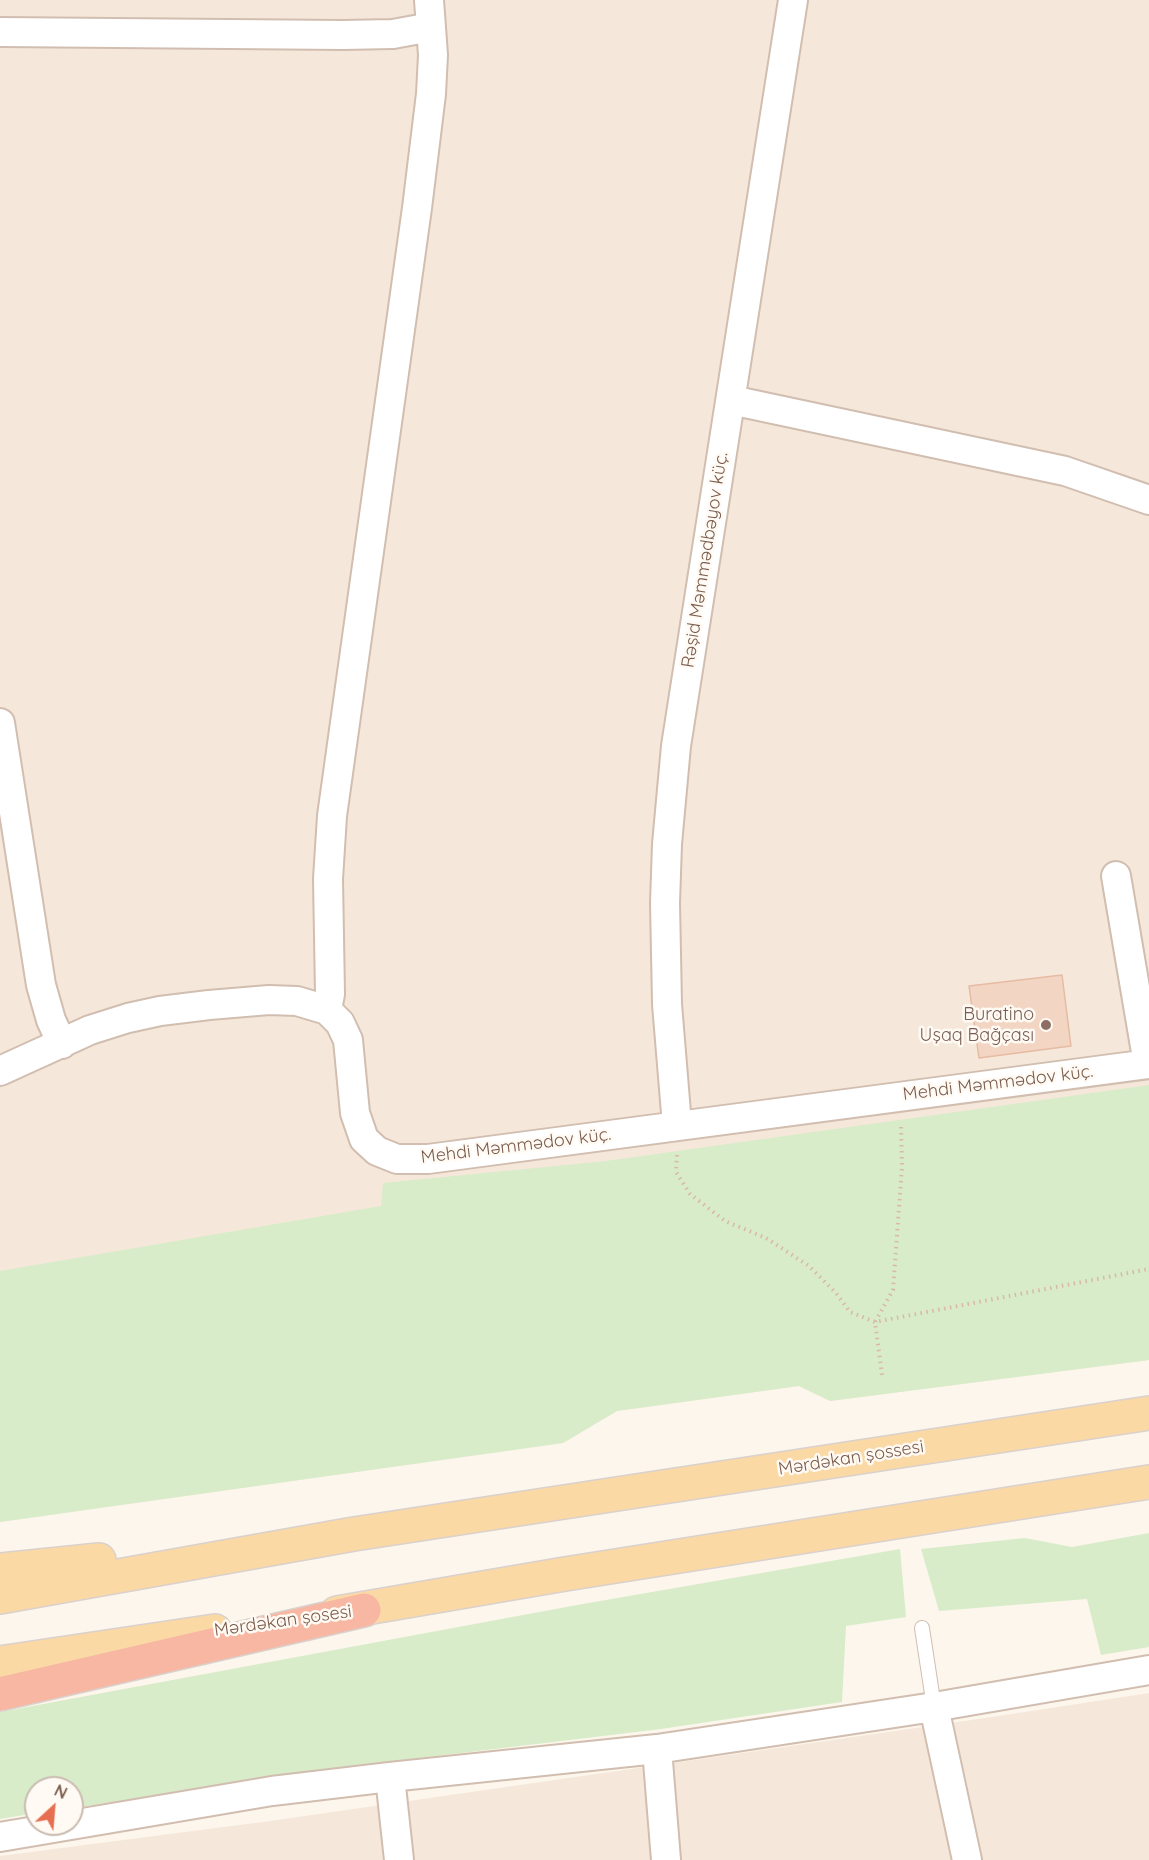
<!DOCTYPE html>
<meta charset="utf-8">
<style>
body{margin:0}
#map{position:relative;width:1149px;height:1860px;overflow:hidden;background:#fdf6ec;font-family:Quicksand,sans-serif}
canvas{display:block}
.north{position:absolute;left:24px;top:1776px;width:60px;height:60px;box-sizing:border-box;background:#fffaf3;border:2px solid #cabbb1;border-radius:50%;rotate:26deg;font-size:16px;font-weight:700;line-height:24px;text-align:center;color:#7a5c4d}
.north::after{content:'';display:block;margin:auto;width:21px;height:27px;background:#e76f51;clip-path:polygon(50% 0,100% 100%,50% 72%,0 100%)}
</style>
<div id="map">
<canvas width="1149" height="1860"></canvas>
<div class="north">N</div>
</div>
<script>
const ctx = document.querySelector('canvas').getContext('2d');
ctx.lineJoin = 'round';
function fill(path, color) {
  ctx.fillStyle = color;
  ctx.fill(path, 'evenodd');
}
function shape(rows) {
  const path = new Path2D();
  for (const r of rows) {
    path.moveTo(r[0], r[1]);
    for (let i = 2; i < r.length; i += 2) path.lineTo(r[i], r[i + 1]);
  }
  return path;
}
function trace(path, color, width, dash) {
  ctx.strokeStyle = color;
  ctx.lineWidth = width;
  ctx.lineCap = dash ? 'butt' : 'round';
  ctx.setLineDash(dash || []);
  ctx.stroke(path);
}
function drawText(font, color, halo, rows, align = 'center') {
  ctx.font = font + ' Quicksand,sans-serif';
  ctx.lineWidth = 5;
  ctx.setLineDash([]);
  ctx.textBaseline = 'middle';
  ctx.strokeStyle = halo;
  ctx.fillStyle = color;
  for (const [text, x, y, turn = 0] of rows) {
    ctx.save();
    ctx.translate(x, y);
    ctx.rotate((+turn || 0) * Math.PI / 180);
    ctx.textAlign = isNaN(turn) ? turn : align;
    if (halo) ctx.strokeText(text, 0, 0);
    ctx.fillText(text, 0, 0);
    ctx.restore();
  }
}
fill(shape([
 [0,0,1149,0,1149,1360,830,1401,799,1386,617,1411,563,1443,0,1522],
 [1149,1693,1149,1860,0,1860,0,1856,270,1821,992,1717]
]), '#f5e8da');
fill(shape([
 [1149,1085,1149,1360,830,1401,799,1386,617,1411,563,1443,0,1522,0,1271,381,1206,383,1183,606,1161],
 [1149,1533,1149,1647,1101,1655,1087,1599,939,1611,921,1549,1025,1538,1072,1547],
 [900,1549,906,1617,846,1626,842,1702,661,1729,387,1762,72,1808,72,1788,36,1788,36,1813,0,1819,0,1712,577,1605]
]), '#d8ecc9');
const building = shape([
 [1062,975,1071,1046,979,1058,969,986,1062,975]
]);
fill(building, '#f3d5c3');
trace(building, '#e6bba3', 1.5);
const service = shape([
 [922,1628,934,1707]
]);
const minor = shape([
 [0,32,343,35,393,34,431,27],
 [731,400,1065,471,1149,500],
 [0,723,41,985,51,1020,62,1044],
 [1116,876,1148,1064],
 [327,1010,330,994,328,879,332,816,417,208,431,94,433,55,429,0],
 [0,1071,90,1030,128,1018,160,1011,209,1005,269,1000,297,1001,327,1010,340,1023,348,1040,355,1113,364,1139,377,1151,397,1159,428,1159,1149,1064],
 [677,1125,667,1004,665,903,667,844,676,746,793,0],
 [934,1707,967,1860],
 [657,1749,666,1860],
 [390,1777,399,1860],
 [0,1837,272,1791,390,1777,657,1749,934,1707,1149,1670]
]);
const primary = shape([
 [0,1570,99,1560],
 [0,1597,354,1534,1149,1413],
 [337,1613,565,1574,1149,1482],
 [0,1663,215,1631]
]);
const motorway = shape([
 [0,1694,364,1610]
]);
trace(service, '#d1beb0', 16);
trace(minor, '#d1beb0', 32);
trace(primary, '#dad1cd', 36);
trace(motorway, '#dad1cd', 36);
trace(shape([
 [677,1155,676,1172,690,1194,725,1221,766,1238,809,1266,836,1293,850,1312,875,1322,1149,1269],
 [882,1375,875,1322,893,1290,902,1167,901,1124]
]), '#d9b8a5', 4, [1.5, 4.5]);
trace(service, '#fff', 14);
trace(minor, '#fff', 28);
trace(primary, '#fbd9a5', 33);
trace(motorway, '#f7b7a3', 33);
for (const [x, y, r, color] of [
 [1046,1025,6,"#8d6e63"]
]) {
  const dot = new Path2D();
  dot.arc(x, y, r, 0, 2 * Math.PI);
  ctx.fillStyle = color;
  ctx.fill(dot);
  trace(dot, '#fffaf3', 2);
}
drawText('18px', '#7a5c4d', '#fffaf3', [
 ["Rəşid Məmmədbəyov küç.",705,560,-81],
 ["Mehdi Məmmədov küç.",998,1083,-7],
 ["Mehdi Məmmədov küç.",516,1146,-7],
 ["Mərdəkan şossesi",851,1458,-9],
 ["Mərdəkan şosesi",283,1621,-8]
]);
drawText('18px', '#785e54', '#fffaf3', [
 ["Buratino",1034,1015],
 ["Uşaq Bağçası",1034,1036]
], 'right');
</script>
